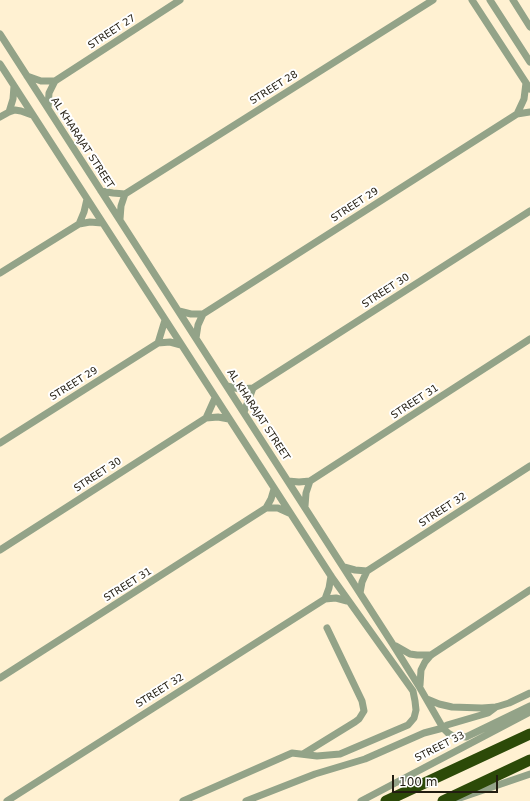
<!DOCTYPE html>
<style>
body{margin:0}
#map{position:relative;width:530px;height:801px;overflow:hidden;background:#fff1d2;font-family:"DejaVu Sans",sans-serif}
canvas{display:block}
.scale{position:absolute;left:392px;top:775px;width:106px;height:18px;box-sizing:border-box;border:2px solid #221d11;border-top:0;padding-left:5px;font-size:12px;line-height:14px;white-space:nowrap;color:#221d11;-webkit-text-stroke:3px #fff;paint-order:stroke}
</style>
<div id="map">
<canvas width="530" height="801"></canvas>
<div class="scale">100 m</div>
</div>
<script>
const ctx = document.querySelector('canvas').getContext('2d');
ctx.lineJoin = 'round';
function shape(rows) {
  const path = new Path2D();
  for (const r of rows) {
    path.moveTo(r[0], r[1]);
    for (let i = 2; i < r.length; i += 2) path.lineTo(r[i], r[i + 1]);
  }
  return path;
}
function trace(path, color, width, dash) {
  ctx.strokeStyle = color;
  ctx.lineWidth = width;
  ctx.lineCap = dash ? 'butt' : 'round';
  ctx.setLineDash(dash || []);
  ctx.stroke(path);
}
function drawText(font, color, halo, rows, align = 'center') {
  ctx.font = font + ' "DejaVu Sans",sans-serif';
  ctx.lineWidth = 4;
  ctx.setLineDash([]);
  ctx.textBaseline = 'middle';
  ctx.strokeStyle = halo;
  ctx.fillStyle = color;
  for (const [text, x, y, turn = 0] of rows) {
    ctx.save();
    ctx.translate(x, y);
    ctx.rotate((+turn || 0) * Math.PI / 180);
    ctx.textAlign = isNaN(turn) ? turn : align;
    if (halo) ctx.strokeText(text, 0, 0);
    ctx.fillText(text, 0, 0);
    ctx.restore();
  }
}
trace(shape([
 [472,0,530,89],
 [490,0,530,62],
 [513,0,530,27],
 [0,34,392,643,420,688,443,728,448,733,453,736,466,737,530,706],
 [0,64,331,576,413,691,415,701,416,710,414,718,408,725,340,754,317,756,292,753,183,801],
 [27,76,41,81,55,81],
 [48,108,49,93,55,81,180,0],
 [9,112,13,99,14,86],
 [517,114,524,99,526,83],
 [0,117,9,112,15,110,21,111,32,115],
 [101,191,113,193,125,194,433,0],
 [120,219,121,206,125,194],
 [79,224,84,212,87,199],
 [0,273,79,224,90,222,102,223],
 [179,311,191,314,203,314,517,114,530,112],
 [196,338,198,325,203,314],
 [158,343,165,320],
 [227,386,240,389,253,388,530,211],
 [244,412,253,388],
 [206,418,215,398],
 [0,443,158,343,170,342,181,345],
 [288,481,299,482,310,481,530,339],
 [305,506,306,493,310,481],
 [266,508,278,508,289,513],
 [0,550,206,418,218,417,229,419],
 [344,567,355,570,367,571,530,466],
 [360,593,362,582,367,571],
 [325,599,329,588,331,576],
 [396,646,410,654,417,655,431,655],
 [0,678,266,508,271,499,274,489],
 [420,685,421,670,425,662,431,655,530,590],
 [427,699,439,704,452,707,482,708,496,707,509,703,530,693],
 [447,725,488,713,496,707],
 [303,754,355,722,359,719,364,711,362,701,327,628],
 [457,799,530,774],
 [7,801,325,599,336,598,347,601],
 [246,801,315,774,365,759,424,733,443,728],
 [361,801,530,712]
]), '#93a388', 7);
trace(shape([
 [386,801,530,734],
 [443,801,530,760]
]), '#2c4a08', 11);
drawText('10px', '#221d11', '#fff', [
 ["STREET 27",112,32,-33],
 ["STREET 28",274,88,-32],
 ["AL KHARAJAT STREET",82,143,57],
 ["STREET 29",355,205,-33],
 ["STREET 30",386,291,-33],
 ["STREET 29",74,384,-32],
 ["STREET 31",415,402,-33],
 ["AL KHARAJAT STREET",258,415,57],
 ["STREET 30",98,475,-33],
 ["STREET 32",443,510,-33],
 ["STREET 31",128,585,-32],
 ["STREET 32",160,691,-32],
 ["STREET 33",440,747,-27]
]);
</script>
